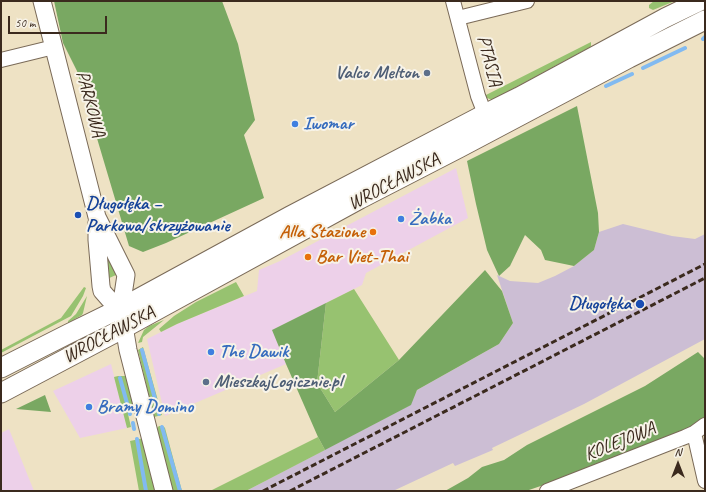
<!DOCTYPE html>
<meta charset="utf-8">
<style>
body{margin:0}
#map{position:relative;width:706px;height:492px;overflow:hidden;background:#eee2c4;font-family:Caveat,sans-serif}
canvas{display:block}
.frame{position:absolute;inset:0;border:2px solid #3b2a1e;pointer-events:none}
.north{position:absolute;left:658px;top:444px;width:40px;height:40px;-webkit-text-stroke:3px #f7f3e8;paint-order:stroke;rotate:0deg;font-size:11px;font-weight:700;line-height:16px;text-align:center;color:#3b2a1e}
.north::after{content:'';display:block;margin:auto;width:14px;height:18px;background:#3b2a1e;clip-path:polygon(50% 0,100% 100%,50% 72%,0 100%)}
.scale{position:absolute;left:8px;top:16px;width:99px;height:18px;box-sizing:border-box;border:2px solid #3b2a1e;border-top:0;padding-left:5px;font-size:12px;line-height:14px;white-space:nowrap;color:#3b2a1e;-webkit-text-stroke:3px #f7f3e8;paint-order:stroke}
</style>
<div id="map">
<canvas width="706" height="492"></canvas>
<div class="frame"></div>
<div class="north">N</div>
<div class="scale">50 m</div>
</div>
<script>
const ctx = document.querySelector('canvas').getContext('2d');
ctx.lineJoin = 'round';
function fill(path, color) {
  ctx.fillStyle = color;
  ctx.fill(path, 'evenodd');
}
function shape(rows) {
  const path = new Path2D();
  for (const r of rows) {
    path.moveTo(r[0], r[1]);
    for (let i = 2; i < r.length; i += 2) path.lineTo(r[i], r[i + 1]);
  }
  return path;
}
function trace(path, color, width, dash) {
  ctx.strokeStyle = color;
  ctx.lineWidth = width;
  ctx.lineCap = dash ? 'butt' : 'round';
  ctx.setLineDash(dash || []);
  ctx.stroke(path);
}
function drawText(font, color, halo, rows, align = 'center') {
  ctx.font = font + ' Caveat,sans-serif';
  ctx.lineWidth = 4;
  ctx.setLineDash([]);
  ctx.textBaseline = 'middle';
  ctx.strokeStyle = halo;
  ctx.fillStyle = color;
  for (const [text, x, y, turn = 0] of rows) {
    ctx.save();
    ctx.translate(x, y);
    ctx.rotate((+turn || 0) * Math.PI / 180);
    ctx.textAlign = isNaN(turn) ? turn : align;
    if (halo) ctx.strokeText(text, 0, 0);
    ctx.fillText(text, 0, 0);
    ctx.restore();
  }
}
fill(shape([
 [456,168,468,218,366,273,362,285,273,330,286,364,165,416,147,339,177,324,257,291,259,270,280,261],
 [111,364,127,428,80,438,53,391],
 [9,429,34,491,1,491,1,433]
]), '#edd0e9');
fill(shape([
 [623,224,672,236,695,239,705,234,705,339,584,404,492,448,493,450,455,466,453,463,393,491,246,491,410,405,417,390,499,344,513,323,497,275,510,281,538,283,555,276,574,266,594,250,599,232]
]), '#ccbed4');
fill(shape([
 [654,1,675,1,653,10,649,8,649,5],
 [591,42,591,46,590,47,492,100,487,98,484,96],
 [105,245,116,275,107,279],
 [236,282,244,296,177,324,161,332,159,329,174,316,196,302],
 [84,287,86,288,83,296,71,316,1,353,1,350,61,318],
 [354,289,399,360,335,412,317,383,326,303],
 [87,296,83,313,82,315,68,323,68,321,76,314],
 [164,320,143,337,142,342,138,343,144,330,149,326],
 [143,347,162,415,154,417,138,350],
 [118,376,125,376,128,379,137,409,133,412,128,414,131,427,127,428,114,377],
 [159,426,163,426,165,428,182,491,172,491,157,428],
 [318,437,325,450,246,491,210,491],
 [144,438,156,491,139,491,130,441]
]), '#97c270');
fill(shape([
 [54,1,222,1,238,44,255,120,244,135,264,198,166,243,143,252,129,246,77,71,63,43],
 [577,106,598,213,599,232,594,250,574,266,545,260,541,250,525,235,510,266,499,276,487,250,476,204,467,161],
 [485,270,502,291,513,323,499,344,417,390,411,405,325,450,318,437,286,364,272,330,326,303,317,383,335,412,399,360],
 [698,352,705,359,705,417,680,434,585,471,526,491,445,491,468,478,482,467,504,460,527,445,645,386],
 [45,395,51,412,16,409]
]), '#79a862');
trace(shape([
 [703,39,705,37],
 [643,68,685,48],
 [606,86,632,74],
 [142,350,159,414],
 [120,378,130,414],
 [133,423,134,429],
 [162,427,180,491],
 [137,439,146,491]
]), '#81baf1', 4);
const minor = shape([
 [453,1,478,96,485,114],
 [458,18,527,1],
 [1,60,54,47],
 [694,433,705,481],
 [547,491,685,437,694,433,705,425]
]);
const tertiary = shape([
 [42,1,97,217,126,275,121,308,128,350,164,491],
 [97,222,97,240,101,286,102,291,109,299,121,308]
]);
const secondary = shape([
 [1,368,68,334,121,308,290,216,485,114,519,97,665,18,700,1],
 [1,393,124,328,360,199,459,148,629,58,705,20]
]);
trace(minor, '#7a6a58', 16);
trace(tertiary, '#7a6a58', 19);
trace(secondary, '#7a6a58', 21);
trace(minor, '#fff', 14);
trace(tertiary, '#fff', 17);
trace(secondary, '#fff', 19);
trace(shape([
 [263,491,705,264],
 [290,491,705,278]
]), '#3b2a1e', 3, [6, 3]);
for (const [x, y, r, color] of [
 [427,73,4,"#5c6f8a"],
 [295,124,4,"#3f7fe0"],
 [78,215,4,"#1a4fb4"],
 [401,219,4,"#3f7fe0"],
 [373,232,4,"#e8710a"],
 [308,257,4,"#e8710a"],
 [640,304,5,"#1a4fb4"],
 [211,352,4,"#3f7fe0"],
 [206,382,4,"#5c6f8a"],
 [89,407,4,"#3f7fe0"]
]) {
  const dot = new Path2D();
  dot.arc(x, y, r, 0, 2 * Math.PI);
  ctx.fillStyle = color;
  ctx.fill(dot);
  trace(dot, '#f7f3e8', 1.5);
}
drawText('19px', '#3b2a1e', '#f7f3e8', [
 ["PTASIA",489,61,75],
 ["PARKOWA",90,104,75],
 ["WROCŁAWSKA",394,182,-28],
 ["WROCŁAWSKA",109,335,-28],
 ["KOLEJOWA",620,442,-22]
]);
drawText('bold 19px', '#4e5e75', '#f7f3e8', [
 ["Valco Melton",419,73],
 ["MieszkajLogicznie.pl",214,382,"left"]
], 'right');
drawText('bold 19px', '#366cbe', '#f7f3e8', [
 ["Iwomar",303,124],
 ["Żabka",409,219],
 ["The Dawik",219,352],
 ["Bramy Domino",97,407]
], 'left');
drawText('bold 19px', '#164399', '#f7f3e8', [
 ["Długołęka –",86,204],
 ["Parkowa/skrzyżowanie",86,226],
 ["Długołęka",631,304,"right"]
], 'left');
drawText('bold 19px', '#c56008', '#f7f3e8', [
 ["Alla Stazione",365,232],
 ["Bar Viet-Thai",316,257,"left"]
], 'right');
</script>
